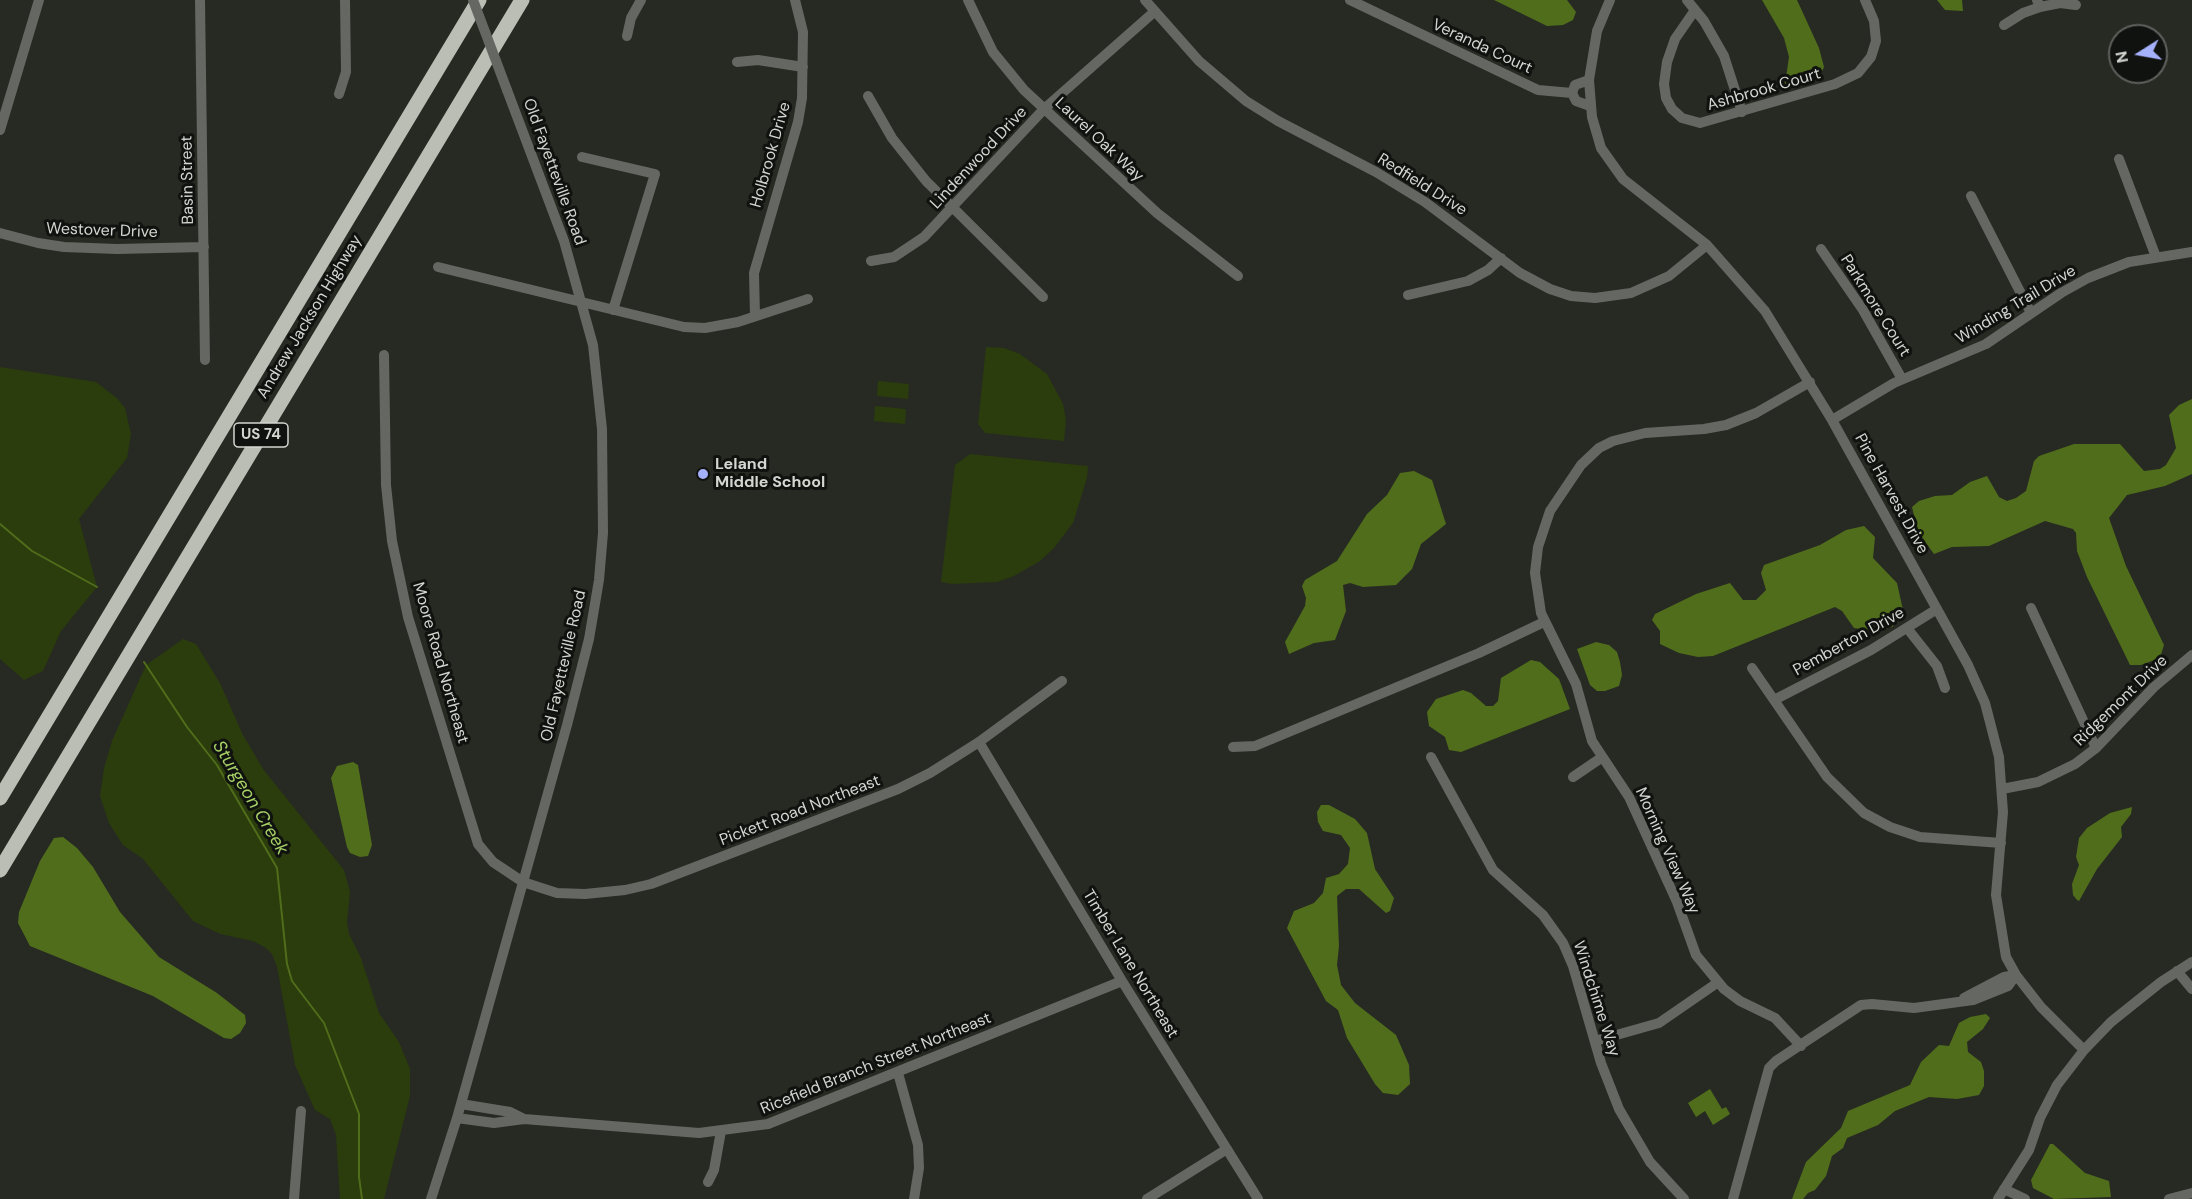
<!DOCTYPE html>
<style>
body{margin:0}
#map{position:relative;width:2192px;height:1199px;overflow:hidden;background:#272a22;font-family:"DM Sans",sans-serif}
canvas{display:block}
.north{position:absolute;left:2108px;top:24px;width:60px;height:60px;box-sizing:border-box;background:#10120f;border:2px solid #5e605d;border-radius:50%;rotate:259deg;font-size:16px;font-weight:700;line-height:24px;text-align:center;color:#d4d6d1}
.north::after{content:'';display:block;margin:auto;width:21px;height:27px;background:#a6b1fc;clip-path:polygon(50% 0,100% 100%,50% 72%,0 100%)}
</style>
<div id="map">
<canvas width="2192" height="1199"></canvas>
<div class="north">N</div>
</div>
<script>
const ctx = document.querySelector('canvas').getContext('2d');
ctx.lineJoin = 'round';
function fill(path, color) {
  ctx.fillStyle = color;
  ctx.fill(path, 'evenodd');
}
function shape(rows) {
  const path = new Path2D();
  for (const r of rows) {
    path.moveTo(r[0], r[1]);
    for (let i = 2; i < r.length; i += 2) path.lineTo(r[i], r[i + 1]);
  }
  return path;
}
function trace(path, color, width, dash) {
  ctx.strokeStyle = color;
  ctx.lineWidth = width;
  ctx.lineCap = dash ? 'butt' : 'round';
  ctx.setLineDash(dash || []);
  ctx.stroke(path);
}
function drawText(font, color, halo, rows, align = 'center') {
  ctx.font = font + ' "DM Sans",sans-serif';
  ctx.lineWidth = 6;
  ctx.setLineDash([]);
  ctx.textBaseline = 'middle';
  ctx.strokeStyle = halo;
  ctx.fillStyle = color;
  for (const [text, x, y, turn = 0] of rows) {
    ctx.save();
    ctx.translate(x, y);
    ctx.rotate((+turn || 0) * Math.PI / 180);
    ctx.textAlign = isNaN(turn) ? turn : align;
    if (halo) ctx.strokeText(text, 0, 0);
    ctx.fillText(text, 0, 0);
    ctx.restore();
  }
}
fill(shape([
 [986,347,1004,348,1020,354,1047,374,1063,404,1066,420,1064,441,985,433,978,424],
 [0,367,96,382,117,398,125,408,131,434,127,458,79,519,97,587,61,631,43,671,24,680,0,659],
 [878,381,909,384,908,399,877,396],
 [875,406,906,409,905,424,874,421],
 [970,454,1088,466,1087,478,1073,523,1054,548,1040,561,1014,576,997,582,952,584,941,582,955,465],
 [183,639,196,644,220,683,242,733,263,769,344,870,350,892,347,922,349,934,361,958,379,1013,399,1042,410,1069,410,1096,384,1199,340,1199,336,1135,330,1119,315,1110,295,1065,277,967,272,954,266,948,253,941,220,934,193,921,143,859,123,845,109,823,100,796,104,768,112,741,146,665]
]), '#2b3c0d');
fill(shape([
 [1494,0,1567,0,1576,12,1573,20,1563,25,1547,26],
 [1762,0,1797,0,1819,48,1824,67,1820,75,1785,84,1789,57,1784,38],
 [1937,0,1962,0,1963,11,1945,10],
 [2192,399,2192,474,2165,486,2127,495,2109,518,2126,566,2164,645,2160,658,2141,665,2130,665,2087,577,2077,551,2076,533,2073,529,2045,521,1989,546,1952,547,1934,554,1918,532,1912,507,1919,501,1935,496,1952,495,1970,482,1987,476,1999,497,2007,501,2016,498,2026,491,2034,461,2039,456,2074,444,2120,444,2144,471,2160,469,2166,465,2176,448,2169,415,2179,405],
 [1414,471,1432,480,1446,524,1421,544,1412,569,1396,585,1363,587,1350,583,1343,585,1346,611,1335,640,1314,643,1289,654,1285,642,1305,606,1306,598,1302,586,1305,580,1337,561,1367,514,1387,495,1400,473],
 [1864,526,1875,537,1873,558,1897,583,1903,610,1899,620,1892,627,1876,631,1854,628,1842,611,1835,607,1713,656,1698,657,1679,653,1660,644,1660,631,1652,620,1655,614,1696,594,1730,583,1743,600,1756,600,1766,590,1761,573,1764,565,1820,545,1846,530],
 [1596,642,1609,645,1617,652,1620,662,1622,675,1619,686,1605,691,1597,691,1590,685,1577,649],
 [1531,660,1540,662,1559,679,1570,709,1461,752,1449,750,1445,737,1429,726,1427,712,1436,699,1463,690,1471,693,1486,706,1493,706,1498,701,1501,678],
 [353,762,358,765,372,845,368,856,360,857,350,853,347,847,331,778,337,766],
 [1329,805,1355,819,1367,833,1375,869,1394,898,1390,911,1386,913,1359,889,1346,889,1337,896,1339,946,1337,965,1341,985,1355,1003,1396,1035,1409,1065,1410,1084,1398,1095,1383,1093,1375,1084,1347,1038,1338,1010,1326,1001,1287,928,1294,911,1314,903,1323,893,1326,878,1339,874,1348,864,1350,848,1341,835,1323,831,1318,822,1317,812,1321,805],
 [2132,807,2131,814,2121,827,2122,837,2097,869,2079,901,2077,900,2073,895,2072,884,2079,865,2076,857,2079,838,2087,828,2110,813],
 [63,837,77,848,93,867,120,912,159,957,217,993,245,1015,246,1023,240,1033,231,1039,224,1038,153,996,30,946,18,923,19,912,40,861,54,838],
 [1986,1014,1990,1018,1983,1029,1967,1042,1968,1052,1981,1062,1984,1071,1984,1086,1979,1095,1957,1099,1929,1097,1895,1111,1878,1125,1847,1138,1843,1148,1832,1156,1826,1176,1815,1190,1808,1193,1803,1199,1792,1199,1806,1162,1841,1128,1848,1111,1910,1085,1921,1062,1939,1045,1949,1046,1959,1023,1970,1017],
 [1710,1089,1722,1109,1726,1107,1730,1114,1713,1125,1705,1111,1696,1117,1688,1103],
 [2050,1144,2053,1144,2085,1173,2109,1181,2111,1197,2054,1199,2033,1188,2031,1180]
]), '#506d1b');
trace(shape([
 [0,524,32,551,97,587],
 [144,662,187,727,217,765,277,868,287,964,292,981,324,1023,359,1114,359,1177,362,1199]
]), '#506d1b', 2);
trace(shape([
 [200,0,205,360],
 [968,0,993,52,1024,90,1157,213,1238,276],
 [1145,0,1199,61,1246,101,1278,121,1376,172,1425,202,1520,273,1550,289,1571,296,1595,298,1631,293,1669,276,1707,245],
 [1350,0,1538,90,1572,93],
 [1610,0,1597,31,1589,80,1592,117,1601,148,1623,179,1707,245,1765,311,1832,420,1968,665,1985,703,1999,757,2003,812,1996,895,2006,957,2016,975,2041,1007,2084,1050],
 [1687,0,1704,21,1724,56,1742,112],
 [2040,7,2060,3,2076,5],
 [1695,10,1675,39,1667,62,1664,84,1666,98,1672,109,1682,118,1700,123,1835,84,1858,73,1871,57,1876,41,1874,21,1865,0],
 [2004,25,2023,13,2040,7,2037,0],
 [627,36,631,18,641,0],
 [737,62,758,60,803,67],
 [1589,80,1575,85,1572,93,1576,101,1590,106],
 [339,94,346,72,345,0],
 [868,96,892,138,926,181,1043,297],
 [0,130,39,0],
 [582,157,655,174,613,310],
 [2119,159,2156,257],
 [1971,196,2031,313],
 [0,233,38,243,64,247,117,249,204,247],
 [1821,249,1863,310,1902,379],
 [871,261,894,257,924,237,1044,109,1154,12],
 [438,267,684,327,705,328,738,322,808,299],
 [1408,295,1468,281,1488,270,1501,258],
 [755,316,754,273,798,122,802,98,803,32,795,0],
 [384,355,386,485,392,541,408,617,478,844,493,862,523,882,557,893,585,894,625,890,651,884,898,789,930,773,979,742,1062,681],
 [1832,420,1894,383,1986,344,2061,293,2088,278,2129,262,2192,252],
 [2031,608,2096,748],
 [1907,628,1937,666,1945,688],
 [1752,668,1827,777,1864,813,1890,827,1920,837,2001,843],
 [1774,700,1871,650,1937,609],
 [979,742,1122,981,1258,1199],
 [1233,747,1255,746,1479,653,1544,622],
 [1431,757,1493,870,1543,915,1563,943,1573,966,1601,1063,1619,1109,1650,1162,1684,1199],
 [1573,777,1601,758],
 [2002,789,2038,782,2075,764,2096,748,2154,687,2192,655],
 [2177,971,2192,989],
 [1964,998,2004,977,2016,975],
 [1595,1041,1659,1023,1717,983],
 [1801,1046,1775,1018,1740,1001,1724,989,1696,955,1677,902,1629,797,1592,741,1576,684,1541,613,1535,573,1538,547,1550,511,1581,465,1599,448,1613,441,1645,433,1704,429,1726,425,1756,413,1810,382],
 [898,1073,918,1145,919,1168,914,1199],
 [461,1104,510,1112,524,1119],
 [457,1118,494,1123,524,1119,699,1133,768,1124,1122,981],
 [708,1182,714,1170,721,1131],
 [2004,1189,2025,1199],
 [294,1199,301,1111],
 [431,1199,457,1118,567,725,589,639,599,580,603,533,602,429,593,345,564,241,507,90],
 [1147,1199,1227,1149],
 [1733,1199,1769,1068,1776,1061,1861,1005,1872,1004,1914,1008,1973,1000,2008,986,2016,975],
 [1998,1199,2029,1150,2040,1118,2057,1085,2084,1050,2111,1022,2161,982,2192,962],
 [2169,1199,2192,1193]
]), '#656763', 10);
trace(shape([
 [0,798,479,0],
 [0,870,522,0]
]), '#babeb5', 15);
trace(shape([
 [473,0,507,90]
]), '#656763', 10);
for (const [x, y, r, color] of [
 [703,474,6,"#a6b1fc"]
]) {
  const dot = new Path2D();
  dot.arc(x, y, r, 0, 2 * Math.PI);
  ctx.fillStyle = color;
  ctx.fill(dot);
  trace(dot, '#10120f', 2);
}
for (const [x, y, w] of [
 [261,435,54]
]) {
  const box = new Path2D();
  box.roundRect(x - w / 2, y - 12, w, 24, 4.5);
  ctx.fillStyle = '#10120f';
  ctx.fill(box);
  trace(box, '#d4d6d1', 1.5);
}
drawText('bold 15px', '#d4d6d1', null, [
 ["US 74",261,435]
]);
drawText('16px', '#d4d6d1', '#10120f', [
 ["Veranda Court",1482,47,25],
 ["Ashbrook Court",1764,90,-16],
 ["Laurel Oak Way",1099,140,43],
 ["Holbrook Drive",771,155,-74],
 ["Lindenwood Drive",979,158,-47],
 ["Old Fayetteville Road",554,172,70],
 ["Basin Street",188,180,-91],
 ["Redfield Drive",1422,185,32],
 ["Westover Drive",102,231,2],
 ["Winding Trail Drive",2016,305,-31],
 ["Parkmore Court",1875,306,58],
 ["Andrew Jackson Highway",310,317,-59],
 ["Pine Harvest Drive",1891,494,61],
 ["Pemberton Drive",1849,642,-29],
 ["Moore Road Northeast",440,663,74],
 ["Old Fayetteville Road",564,666,-77],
 ["Ridgemont Drive",2121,701,-44],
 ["Pickett Road Northeast",800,811,-21],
 ["Morning View Way",1667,851,66],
 ["Timber Lane Northeast",1130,964,59],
 ["Windchime Way",1596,999,72],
 ["Ricefield Branch Street Northeast",876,1064,-22]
]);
drawText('bold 16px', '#d4d6d1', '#10120f', [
 ["Leland",715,465],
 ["Middle School",715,483]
], 'left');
drawText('italic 18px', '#a6d065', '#10120f', [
 ["Sturgeon Creek",250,798,59]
]);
</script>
